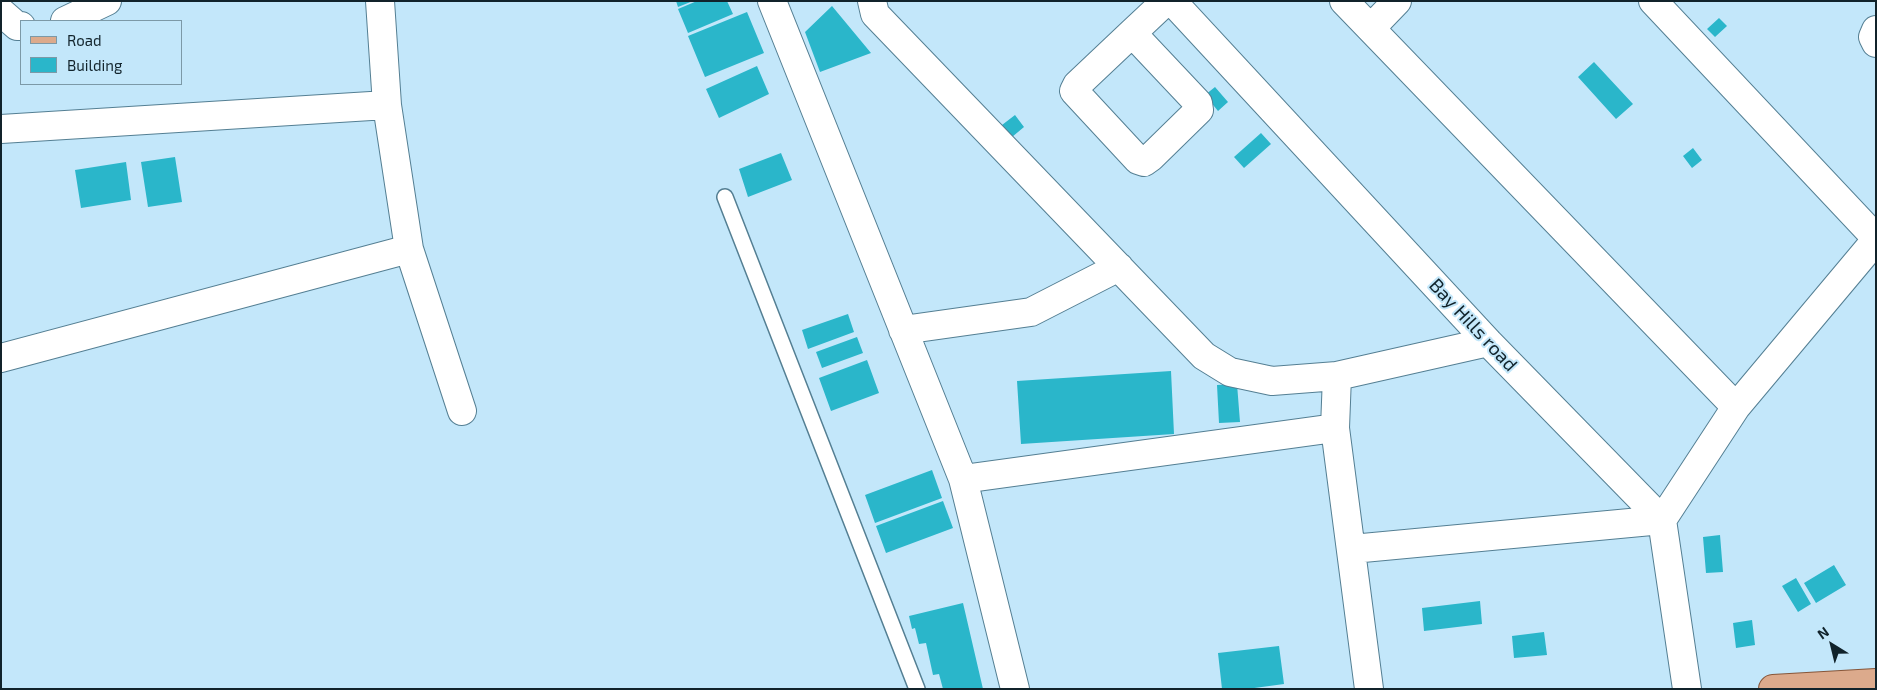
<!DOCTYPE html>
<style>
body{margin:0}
#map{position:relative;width:1877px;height:690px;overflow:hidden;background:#c3e7fa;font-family:"Exo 2",sans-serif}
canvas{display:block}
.frame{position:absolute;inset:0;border:2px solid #11232b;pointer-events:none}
.legend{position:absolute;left:20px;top:20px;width:162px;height:65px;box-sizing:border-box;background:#c3e7fa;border:1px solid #7c99a7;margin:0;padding:6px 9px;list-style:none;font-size:15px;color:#11232b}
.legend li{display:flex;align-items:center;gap:10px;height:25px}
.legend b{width:25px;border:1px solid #7c99a7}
.north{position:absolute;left:1807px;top:620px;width:50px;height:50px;-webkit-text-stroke:4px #c3e7fa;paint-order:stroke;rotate:324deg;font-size:14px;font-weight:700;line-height:20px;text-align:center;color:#11232b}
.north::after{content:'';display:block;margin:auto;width:18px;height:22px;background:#11232b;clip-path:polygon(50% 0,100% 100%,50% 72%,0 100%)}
</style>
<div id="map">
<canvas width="1877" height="690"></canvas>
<div class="frame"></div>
<ul class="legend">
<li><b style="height:6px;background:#dcaa8c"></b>Road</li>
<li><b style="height:14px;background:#2ab6ca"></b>Building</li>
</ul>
<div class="north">N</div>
</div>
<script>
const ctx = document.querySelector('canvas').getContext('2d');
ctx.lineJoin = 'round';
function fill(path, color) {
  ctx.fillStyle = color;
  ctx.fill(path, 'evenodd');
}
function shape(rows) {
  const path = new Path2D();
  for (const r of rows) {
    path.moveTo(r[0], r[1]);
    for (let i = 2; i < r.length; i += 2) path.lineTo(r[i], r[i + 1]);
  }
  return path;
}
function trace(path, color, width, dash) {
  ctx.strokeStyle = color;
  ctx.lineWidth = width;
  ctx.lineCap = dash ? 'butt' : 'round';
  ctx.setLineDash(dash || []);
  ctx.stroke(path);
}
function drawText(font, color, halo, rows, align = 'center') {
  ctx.font = font + ' "Exo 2",sans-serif';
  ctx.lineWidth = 4;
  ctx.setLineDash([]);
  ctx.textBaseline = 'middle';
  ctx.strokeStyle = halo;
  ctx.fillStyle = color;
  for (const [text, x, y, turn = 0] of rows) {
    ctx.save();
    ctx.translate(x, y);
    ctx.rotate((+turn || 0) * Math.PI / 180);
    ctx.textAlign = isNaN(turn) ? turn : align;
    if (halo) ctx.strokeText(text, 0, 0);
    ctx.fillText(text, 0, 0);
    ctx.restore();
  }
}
fill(shape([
 [676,1,693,1,678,7],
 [697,1,727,1,733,14,688,33,678,9],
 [832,6,871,53,820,72,805,32],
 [747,12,764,53,705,77,688,36],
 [1719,18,1727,26,1715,37,1707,29],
 [1594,62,1633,104,1616,119,1578,77],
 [757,66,769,94,719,118,706,89],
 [1215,87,1228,102,1218,111,1205,95],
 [1015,115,1024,127,1012,137,1002,125],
 [1261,133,1271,144,1244,168,1234,157],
 [1693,148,1702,160,1692,168,1683,156],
 [781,153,792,180,748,197,739,169],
 [175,157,182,202,148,207,141,162],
 [126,162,131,200,81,208,75,170],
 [848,314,854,332,808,349,802,330],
 [857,337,863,353,822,368,816,352],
 [867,360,879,393,831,411,819,378],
 [1171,371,1174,434,1021,444,1017,381],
 [1237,384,1240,422,1219,423,1217,385],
 [932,470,942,498,875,523,865,495],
 [943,501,953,528,886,553,876,526],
 [1720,535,1723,572,1706,573,1703,537],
 [1834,565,1846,585,1816,603,1804,583],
 [1796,578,1811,604,1798,612,1782,586],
 [1480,601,1482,624,1424,631,1422,608],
 [963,603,983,689,943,689,939,674,933,675,926,643,919,644,915,628,912,629,909,616],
 [1752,620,1755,645,1736,648,1733,623],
 [1544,632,1547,655,1514,658,1512,636],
 [1279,646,1284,684,1247,689,1222,689,1218,653]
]), '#2ab6ca');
const service = shape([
 [725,197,917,689]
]);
const minor = shape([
 [380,1,387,105,409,249,462,411],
 [772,1,963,479,1015,689],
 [872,1,875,14,1204,356,1230,372,1272,381,1337,376],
 [1172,1,1488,342,1662,520,1687,689],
 [1344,1,1736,407],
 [1653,1,1876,238],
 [1,12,17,26,21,26],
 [65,21,107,1],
 [1371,28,1397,1],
 [1876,30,1873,37,1876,43],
 [1132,33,1198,103,1199,110,1151,157,1144,162,1138,160,1074,91,1077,85,1132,33,1166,1],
 [1,129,387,105],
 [903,330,1031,312,1119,267],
 [1,358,409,249],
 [963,479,1335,428],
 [1662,520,1736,407,1876,240],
 [1352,549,1662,520],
 [1369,689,1335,428,1337,376,1488,342]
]);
const primary = shape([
 [1773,689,1876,683]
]);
trace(service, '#547f93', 18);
trace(minor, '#547f93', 30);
trace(primary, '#865639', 30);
trace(service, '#fff', 15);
trace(minor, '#fff', 28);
trace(primary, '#dcaa8c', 28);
drawText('19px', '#11232b', '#c3e7fa', [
 ["Bay Hills road",1473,325,47]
]);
</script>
